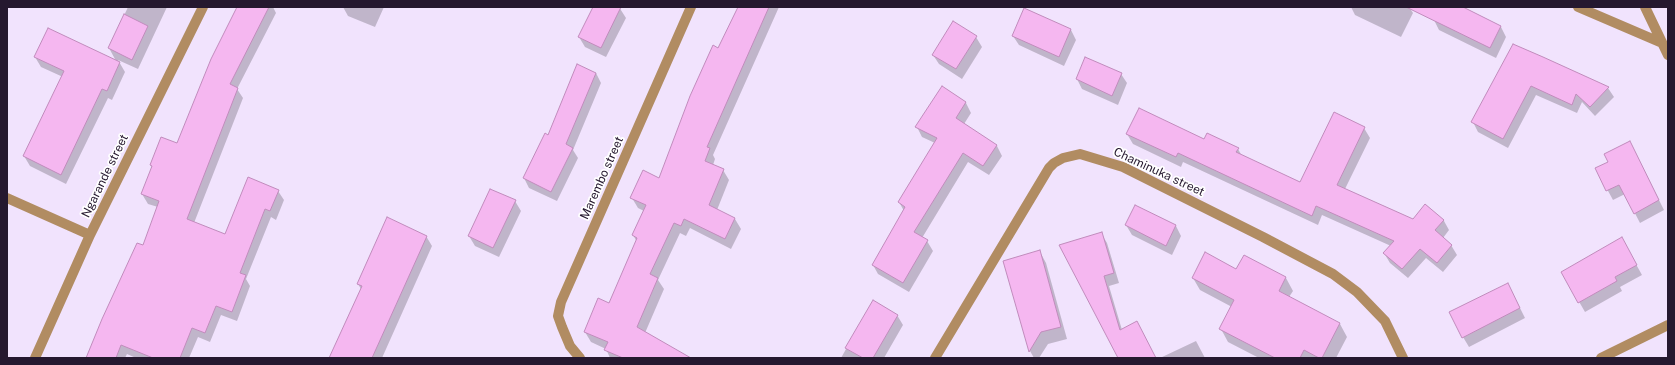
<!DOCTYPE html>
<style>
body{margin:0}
#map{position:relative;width:1675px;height:365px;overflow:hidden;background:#f1e3fd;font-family:"Public Sans",sans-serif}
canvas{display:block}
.frame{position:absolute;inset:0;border:8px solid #25182f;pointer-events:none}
</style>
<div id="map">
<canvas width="1675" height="365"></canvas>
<div class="frame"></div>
</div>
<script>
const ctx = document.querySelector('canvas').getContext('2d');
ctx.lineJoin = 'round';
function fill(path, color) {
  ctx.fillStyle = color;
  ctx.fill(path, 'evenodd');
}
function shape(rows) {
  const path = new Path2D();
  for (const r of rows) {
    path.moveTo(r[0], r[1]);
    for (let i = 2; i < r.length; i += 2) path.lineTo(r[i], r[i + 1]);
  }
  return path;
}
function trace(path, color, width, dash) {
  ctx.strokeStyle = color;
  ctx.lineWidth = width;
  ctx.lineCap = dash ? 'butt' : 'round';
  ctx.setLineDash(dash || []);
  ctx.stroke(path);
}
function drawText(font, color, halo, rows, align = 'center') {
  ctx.font = font + ' "Public Sans",sans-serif';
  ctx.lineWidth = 3.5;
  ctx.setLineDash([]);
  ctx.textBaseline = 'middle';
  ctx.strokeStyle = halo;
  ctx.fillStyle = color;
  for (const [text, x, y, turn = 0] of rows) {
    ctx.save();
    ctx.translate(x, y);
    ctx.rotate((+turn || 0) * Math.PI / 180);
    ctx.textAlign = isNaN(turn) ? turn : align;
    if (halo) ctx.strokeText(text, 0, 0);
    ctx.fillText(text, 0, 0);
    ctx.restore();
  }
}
fill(shape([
 [128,7,167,7,138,69,118,60,125,72,112,100,108,98,66,184,30,166,24,156,63,77,41,67,35,57,116,61,109,48],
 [238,7,273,7,276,13,237,89,243,98,194,223,226,235,278,191,284,200,276,220,271,217,246,279,250,286,237,321,221,315,210,342,198,337,189,358,136,358,127,354,125,358,87,358,143,247,158,207,148,204,142,194,152,168,151,165,177,144],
 [343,7,384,7,375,27,348,16],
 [594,7,619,7,626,18,606,57,585,47,579,37],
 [739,7,779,7,713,155,715,159,713,165,723,170,729,180,717,210,735,219,741,229,731,249,690,228,686,236,680,233,658,280,664,289,645,333,689,358,610,358,606,349,591,342,585,332,609,304,637,242,633,235,644,211,638,208,632,198,659,179],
 [1351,7,1409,7,1413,13,1401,37,1355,15],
 [1440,7,1461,7,1501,27,1506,37,1496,58,1439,30,1434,20],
 [1025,9,1071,30,1076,40,1064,66,1019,45,1013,36],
 [976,37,982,47,962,79,939,64,933,55],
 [1514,45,1608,88,1614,97,1595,116,1582,102,1577,113,1536,95,1508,148,1478,132,1473,122],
 [596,73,601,83,573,150,578,158,557,201,529,188,524,178,548,136],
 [1121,74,1127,83,1118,105,1082,89,1077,79],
 [943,88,966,103,971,113,964,124,997,146,1002,156,989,175,968,162,922,238,927,241,933,251,909,292,878,274,873,265,904,211,899,202,935,143,922,137,917,127],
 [1364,128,1370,138,1345,189,1413,220,1426,205,1444,221,1449,230,1443,238,1451,245,1457,255,1443,272,1426,258,1408,278,1390,263,1384,253,1391,246,1322,215,1318,225,1183,162,1181,167,1133,144,1127,134,1204,141,1238,149,1242,156,1301,183],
 [1635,152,1664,210,1640,223,1625,194,1613,200,1596,169],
 [515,201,521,211,499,257,475,246,469,236],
 [1136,206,1176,226,1181,236,1172,255,1132,235,1126,225],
 [1101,233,1107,243,1119,283,1109,286,1122,330,1155,358,1120,358,1061,245],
 [426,236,432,246,382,358,330,358,361,289,358,284],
 [1622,239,1642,275,1620,287,1622,291,1585,312,1562,272],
 [1040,252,1046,263,1067,339,1048,344,1039,358,1034,358,1030,351,1004,262],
 [1244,256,1286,278,1293,291,1289,297,1340,324,1347,337,1336,358,1259,358,1228,342,1221,329,1232,307,1200,290,1193,278,1237,270],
 [1508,284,1525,318,1469,347,1463,337],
 [873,301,897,315,903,325,884,358,841,358],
 [1196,341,1205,358,1160,358]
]), '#0003');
const building = shape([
 [237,7,269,7,230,84,238,88,187,219,225,234,248,177,279,190,270,211,265,209,240,273,246,275,232,312,216,306,205,333,192,328,180,358,153,358,121,345,116,358,86,358,102,319,137,243,143,245,159,201,141,194,152,166,150,165,161,137,177,143,211,59,237,7],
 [593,7,621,7,601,48,578,37,593,7],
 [738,7,769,7,707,147,710,148,705,161,724,169,709,205,735,218,725,239,684,219,681,226,674,223,650,274,658,278,637,327,691,358,623,358,604,350,608,342,584,332,598,298,609,303,637,238,632,235,646,205,630,198,643,170,659,178,690,96,713,45,718,48,738,7],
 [1406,7,1463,7,1501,26,1490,48,1406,7],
 [1024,8,1071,29,1059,57,1012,36,1024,8],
 [124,14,148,26,132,60,108,48,124,14],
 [953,21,977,36,956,69,932,55,953,21],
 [48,28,120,62,107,91,102,89,61,175,23,156,64,71,34,57,48,28],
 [1513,44,1543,57,1609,87,1590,107,1576,94,1572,105,1531,86,1503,139,1471,122,1513,44],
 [1085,57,1122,73,1112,96,1076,79,1085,57],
 [577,64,596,73,566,144,573,148,551,192,523,178,545,133,548,135,577,64],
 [942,86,966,102,956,118,997,145,983,166,963,153,914,232,928,240,903,283,872,265,905,207,898,202,937,138,915,127,942,86],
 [1139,108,1204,139,1207,133,1239,148,1236,152,1300,182,1334,112,1365,127,1337,185,1413,219,1425,204,1444,220,1435,230,1452,245,1437,263,1420,249,1402,269,1383,253,1394,241,1316,206,1312,216,1178,153,1176,157,1126,134,1139,108],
 [1630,141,1659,200,1634,214,1619,185,1606,191,1595,168,1608,162,1604,154,1630,141],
 [490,189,516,200,493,248,468,236,490,189],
 [1135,205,1176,225,1166,246,1125,225,1135,205],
 [387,217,427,236,372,358,329,358,362,286,357,284,387,217],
 [1102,232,1114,273,1104,276,1120,330,1137,321,1156,358,1118,358,1059,245,1102,232],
 [1622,237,1637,265,1615,277,1617,281,1578,303,1561,272,1622,237],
 [1040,250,1061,327,1041,332,1029,352,1003,261,1040,250],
 [1205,252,1236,269,1244,255,1286,277,1279,291,1340,323,1322,358,1319,358,1304,350,1300,358,1275,358,1219,329,1234,300,1192,278,1205,252],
 [1508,283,1520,308,1462,338,1449,312,1508,283],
 [873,300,898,315,873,358,863,358,845,348,873,300]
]);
fill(building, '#f5b7f0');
trace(building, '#c08bbc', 1);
trace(shape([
 [1578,7,1662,43],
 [1645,7,1668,55],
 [7,198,90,235],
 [35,358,90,235,203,7],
 [580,358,570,346,562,327,558,316,561,302,691,7],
 [935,358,1049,168,1054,163,1063,158,1080,154,1123,167,1263,237,1333,274,1357,292,1385,321,1403,358],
 [1601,358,1668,325]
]), '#b18c62', 10);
drawText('12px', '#25182f', '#fff', [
 ["Chaminuka street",1159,172,25],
 ["Ngarande street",105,176,-64],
 ["Marembo street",602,178,-66]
]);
</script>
